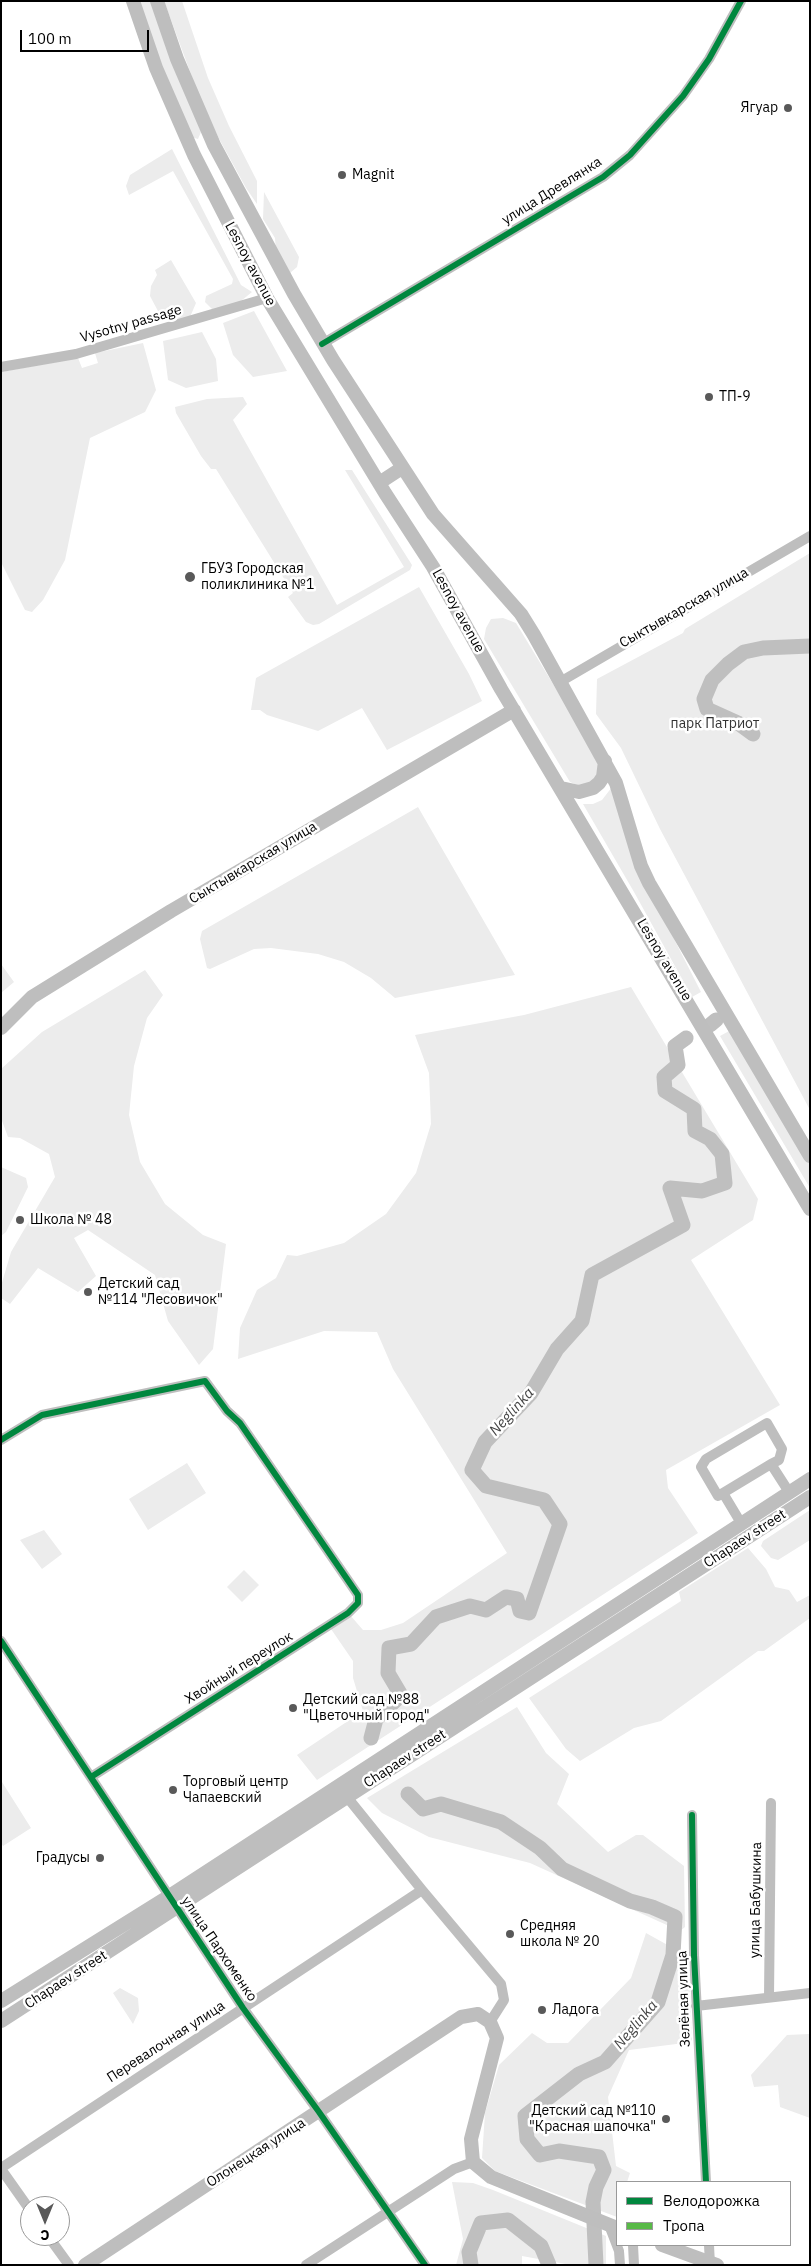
<!DOCTYPE html>
<meta charset="utf-8">
<style>
body{margin:0}
#map{position:relative;width:811px;height:2266px;overflow:hidden;background:#fff;font-family:"IBM Plex Sans",sans-serif}
canvas{display:block}
.frame{position:absolute;inset:0;border:2px solid #000;pointer-events:none}
.legend{position:absolute;left:616px;top:2181px;width:175px;height:65px;box-sizing:border-box;background:#fff;border:1px solid #999;margin:0;padding:6px 9px;list-style:none;font-size:15px;color:#000}
.legend li{display:flex;align-items:center;gap:10px;height:25px}
.legend b{width:25px;border:1px solid #999}
.north{position:absolute;left:20px;top:2196px;width:50px;height:50px;box-sizing:border-box;background:#fff;border:1px solid #999;border-radius:50%;rotate:180deg;font-size:14px;font-weight:700;line-height:20px;text-align:center;color:#000}
.north::after{content:'';display:block;margin:auto;width:18px;height:22px;background:#595959;clip-path:polygon(50% 0,100% 100%,50% 72%,0 100%)}
.scale{position:absolute;left:20px;top:30px;width:129px;height:22px;box-sizing:border-box;border:2px solid #000;border-top:0;padding-left:6px;font-size:15px;line-height:18px;white-space:nowrap;color:#000;-webkit-text-stroke:4px #fff;paint-order:stroke}
</style>
<div id="map">
<canvas width="811" height="2266"></canvas>
<div class="frame"></div>
<ul class="legend">
<li><b style="height:6px;background:#00873e"></b>Велодорожка</li>
<li><b style="height:6px;background:#58b947"></b>Тропа</li>
</ul>
<div class="north">С</div>
<div class="scale">100 m</div>
</div>
<script>
const ctx = document.querySelector('canvas').getContext('2d');
ctx.lineJoin = 'round';
function fill(path, color) {
  ctx.fillStyle = color;
  ctx.fill(path, 'evenodd');
}
function shape(rows) {
  const path = new Path2D();
  for (const r of rows) {
    path.moveTo(r[0], r[1]);
    for (let i = 2; i < r.length; i += 2) path.lineTo(r[i], r[i + 1]);
  }
  return path;
}
function trace(path, color, width, dash) {
  ctx.strokeStyle = color;
  ctx.lineWidth = width;
  ctx.lineCap = dash ? 'butt' : 'round';
  ctx.setLineDash(dash || []);
  ctx.stroke(path);
}
function drawText(font, color, halo, rows, align = 'center') {
  ctx.font = font + ' "IBM Plex Sans",sans-serif';
  ctx.lineWidth = 5;
  ctx.setLineDash([]);
  ctx.textBaseline = 'middle';
  ctx.strokeStyle = halo;
  ctx.fillStyle = color;
  for (const [text, x, y, turn = 0] of rows) {
    ctx.save();
    ctx.translate(x, y);
    ctx.rotate((+turn || 0) * Math.PI / 180);
    ctx.textAlign = isNaN(turn) ? turn : align;
    if (halo) ctx.strokeText(text, 0, 0);
    ctx.fillText(text, 0, 0);
    ctx.restore();
  }
}
fill(shape([
 [139,1,150,1,201,132,198,139,191,137,162,69],
 [164,1,182,1,208,78,229,126,257,181,257,204,246,188,217,135,195,85],
 [172,149,241,285,252,292,241,301,213,310,205,302,206,296,232,284,233,279,173,171,129,195,126,186,130,175],
 [264,192,299,257,297,267,290,273,276,251,275,238,263,219],
 [171,260,196,303,190,317,172,322,159,313,150,296,151,286,157,275,155,270],
 [254,311,287,371,253,377,233,355,223,323],
 [202,332,216,359,218,381,186,388,168,380,163,341],
 [143,343,156,390,145,412,90,438,65,560,43,600,32,612,25,610,1,562,1,372,78,358,82,368,98,363,95,353],
 [243,397,247,404,233,420,337,605,404,567,345,470,352,470,412,565,410,570,319,624,313,625,306,622,288,597,293,593,216,469,211,469,201,456,176,413,175,407,207,399],
 [810,553,810,1110,660,829,621,748,596,714,597,679,683,633,685,629],
 [419,587,469,674,482,701,387,750,362,708,318,731,267,715,260,710,251,710,256,678],
 [503,618,516,623,601,763,600,779,584,788,570,782,484,639,486,628,491,619],
 [612,787,639,870,701,992,692,997,634,892,583,804,593,804,602,800],
 [418,807,515,975,395,998,371,978,344,962,318,954,271,948,254,949,210,969,207,968,200,939,202,931],
 [1,964,14,982,1,993],
 [145,970,163,995,147,1018,134,1066,129,1115,140,1162,165,1204,203,1235,226,1244,213,1349,199,1365,168,1321,155,1275,88,1230,74,1238,96,1276,78,1292,38,1268,10,1304,1,1298,1,1286,11,1252,55,1177,49,1154,20,1138,8,1137,1,1118,1,1069,42,1032],
 [631,987,758,1199,753,1220,691,1260,780,1405,666,1470,668,1488,698,1533,317,1780,297,1755,363,1711,353,1678,353,1661,331,1629,350,1615,363,1630,381,1630,403,1623,507,1553,393,1369,377,1332,324,1331,238,1359,240,1328,257,1290,276,1278,287,1255,297,1256,344,1243,386,1214,416,1173,431,1124,429,1073,415,1035,524,1015],
 [731,1030,810,1165,810,1188,720,1036],
 [1,1167,26,1178,28,1187,6,1232,1,1236],
 [187,1463,206,1493,148,1530,129,1499],
 [810,1510,810,1540,778,1560,771,1558,761,1546,763,1541],
 [44,1530,62,1554,42,1569,20,1540],
 [748,1548,766,1569,775,1587,789,1590,797,1602,810,1595,810,1618,764,1651,758,1651,661,1721,634,1728,580,1761,566,1749,529,1698,681,1601,679,1592],
 [244,1570,259,1585,242,1602,227,1587],
 [517,1707,546,1753,569,1774,557,1804,608,1852,636,1835,643,1835,684,1866,685,1927,680,1931,530,1863,429,1837,382,1813,367,1798],
 [2,1782,31,1828,3,1846,1,1843],
 [646,1933,673,1948,689,1963,692,2042,629,2050,608,2097,616,2166,630,2173,627,2182,617,2182,617,2217,495,2171,482,2158,485,2113,499,2065,532,2033,547,2043,568,2043,631,1978],
 [120,1988,138,1998,139,2011,133,2024,113,1993],
 [809,2034,810,2053,810,2118,780,2107,778,2085,754,2087,751,2075,787,2035],
 [452,2182,473,2183,493,2190,606,2236,606,2265,571,2265,522,2256,522,2265,456,2265,463,2239]
]), '#ececec');
trace(shape([
 [753,734,738,723,707,709,704,699,712,680,728,664,744,652,763,648,810,646],
 [710,1025,716,1020],
 [371,1738,376,1719,401,1695,388,1673,389,1648,411,1644,436,1617,470,1606,486,1610,506,1597,517,1599,520,1611,529,1613,560,1524,544,1500,486,1486,472,1470,485,1442,531,1393,557,1349,582,1321,592,1275,683,1225,670,1188,702,1191,725,1183,722,1154,710,1139,695,1131,694,1109,665,1091,664,1077,678,1065,675,1046,686,1038],
 [408,1794,423,1809,441,1804,501,1822,540,1848,562,1869,630,1901,652,1907,675,1917,673,1955,658,2002,605,2062,579,2074,525,2116,527,2139,540,2155,559,2151,599,2157,604,2170,596,2187,593,2202,596,2265],
 [471,2265,469,2252,481,2223,508,2220,541,2246,549,2265]
]), '#bfbfbf', 15);
trace(shape([
 [322,344,603,177,630,155,683,96,709,59,741,1],
 [1,367,76,354,267,298],
 [560,682,810,536],
 [1,1440,42,1415,205,1381,227,1411,240,1423,358,1595,358,1603,348,1613,91,1777],
 [771,1464,779,1460,782,1449,767,1423,706,1459,701,1467,718,1496,771,1464,789,1492],
 [723,1493,741,1523],
 [1,1641,243,2008,319,2112,425,2265],
 [347,1797,422,1890,501,1984,504,2000,490,2022],
 [692,1815,694,1955,706,2182],
 [769,1997,771,1803],
 [696,2006,810,1993],
 [1,2168,422,1890],
 [1,2169,30,2210],
 [609,2225,619,2251,620,2265],
 [48,2236,69,2265],
 [633,2245,634,2265],
 [709,2245,710,2265],
 [306,2265,454,2169,473,2162]
]), '#bebebe', 10);
trace(shape([
 [133,1,156,68,194,155,267,298,385,493,433,567,501,689,810,1209],
 [157,1,177,59,214,145,294,294,333,360,433,514,521,614,534,635,616,783,641,866,649,883,810,1156],
 [379,483,402,468],
 [561,788,579,792,593,788,599,783,603,777,605,761],
 [1,1028,32,997,171,911,514,710],
 [1,2001,168,1897,810,1479],
 [1,2021,810,1497],
 [662,2245,717,2265],
 [85,2265,461,2017,478,2014,490,2022,497,2038,471,2139,473,2162,491,2177,617,2228]
]), '#bebebe', 14);
trace(shape([
 [525,1399,526,1400]
]), '#58b947', 5, [10, 5]);
trace(shape([
 [322,344,603,177,630,155,683,96,709,59,741,1],
 [1,1440,42,1415,205,1381,227,1411,240,1423,358,1595,358,1603,348,1613,91,1777],
 [1,1641,243,2008,319,2112,425,2265],
 [692,1815,694,1955,706,2182]
]), '#00873e', 6);
for (const [x, y, r, color] of [
 [788,108,5,"#595959"],
 [342,175,5,"#595959"],
 [709,397,5,"#595959"],
 [190,577,6,"#595959"],
 [20,1220,5,"#595959"],
 [88,1292,5,"#595959"],
 [293,1708,5,"#595959"],
 [173,1790,5,"#595959"],
 [100,1858,5,"#595959"],
 [510,1934,5,"#595959"],
 [542,2010,5,"#595959"],
 [666,2119,5,"#595959"]
]) {
  const dot = new Path2D();
  dot.arc(x, y, r, 0, 2 * Math.PI);
  ctx.fillStyle = color;
  ctx.fill(dot);
  trace(dot, '#fff', 2);
}
drawText('14px', '#000', '#fff', [
 ["Ягуар",778,108,"right"],
 ["Magnit",352,175],
 ["ТП-9",719,397],
 ["ГБУЗ Городская",201,569],
 ["поликлиника №1",201,585],
 ["Школа № 48",30,1220],
 ["Детский сад",98,1284],
 ["№114 \"Лесовичок\"",98,1300],
 ["Детский сад №88",303,1700],
 ["\"Цветочный город\"",303,1716],
 ["Торговый центр",183,1782],
 ["Чапаевский",183,1798],
 ["Градусы",90,1858,"right"],
 ["Средняя",520,1926],
 ["школа № 20",520,1942],
 ["Ладога",552,2010],
 ["Детский сад №110",656,2111,"right"],
 ["\"Красная шапочка\"",656,2127,"right"]
], 'left');
drawText('14px', '#000', '#fff', [
 ["улица Древлянка",552,191,-32],
 ["Lesnoy avenue",250,264,62],
 ["Vysotny passage",131,324,-16],
 ["Сыктывкарская улица",684,608,-30],
 ["Lesnoy avenue",458,611,61],
 ["Сыктывкарская улица",253,863,-31],
 ["Lesnoy avenue",664,960,59],
 ["Chapaev street",745,1539,-33],
 ["Хвойный переулок",239,1668,-32],
 ["Chapaev street",405,1759,-33],
 ["улица Бабушкина",756,1900,-89],
 ["улица Пархоменко",219,1949,56],
 ["Chapaev street",66,1980,-33],
 ["Зелёная улица",684,1999,-92],
 ["Перевалочная улица",166,2042,-33],
 ["Олонецкая улица",256,2153,-33]
]);
drawText('14px', '#333', '#fff', [
 ["парк Патриот",715,724]
]);
drawText('italic 15px', '#444', '#fff', [
 ["Neglinka",512,1412,-48],
 ["Neglinka",636,2025,-50]
]);
</script>
